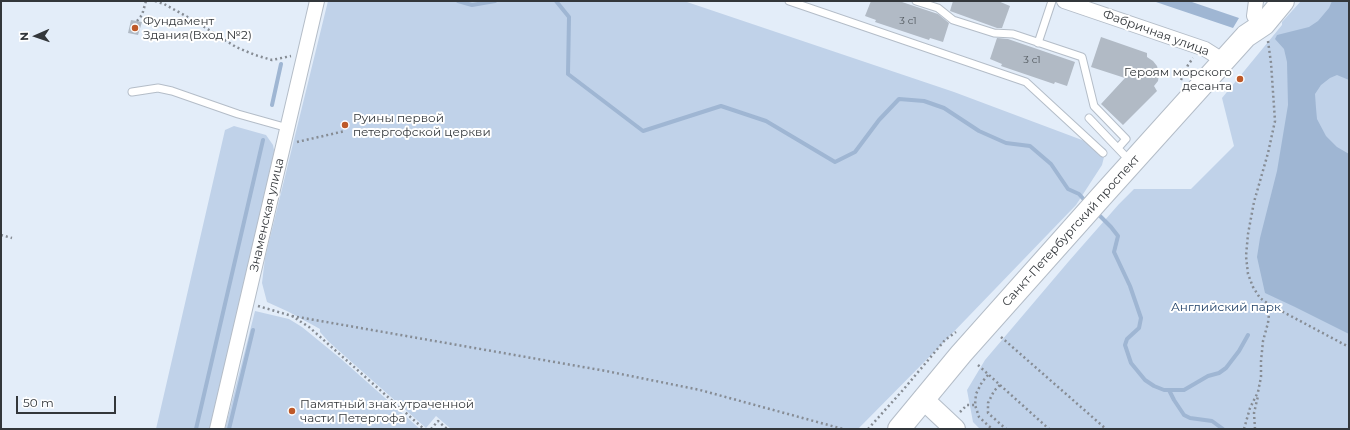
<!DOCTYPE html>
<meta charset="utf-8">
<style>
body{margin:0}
#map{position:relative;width:1350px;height:430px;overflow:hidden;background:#e3edf9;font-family:Montserrat,sans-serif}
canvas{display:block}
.frame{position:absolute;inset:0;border:2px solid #33373b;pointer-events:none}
.north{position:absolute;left:16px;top:16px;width:40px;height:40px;-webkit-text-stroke:3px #fff;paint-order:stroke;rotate:268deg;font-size:11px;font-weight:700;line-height:16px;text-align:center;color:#33373b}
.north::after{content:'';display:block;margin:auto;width:14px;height:18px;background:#33373b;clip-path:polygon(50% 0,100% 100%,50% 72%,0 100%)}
.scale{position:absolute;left:16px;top:396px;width:100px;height:18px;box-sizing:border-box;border:2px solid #33373b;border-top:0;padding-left:5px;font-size:12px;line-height:14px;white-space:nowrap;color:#33373b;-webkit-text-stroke:3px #fff;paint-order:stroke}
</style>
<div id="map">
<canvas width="1350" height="430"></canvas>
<div class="frame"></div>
<div class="north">N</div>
<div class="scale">50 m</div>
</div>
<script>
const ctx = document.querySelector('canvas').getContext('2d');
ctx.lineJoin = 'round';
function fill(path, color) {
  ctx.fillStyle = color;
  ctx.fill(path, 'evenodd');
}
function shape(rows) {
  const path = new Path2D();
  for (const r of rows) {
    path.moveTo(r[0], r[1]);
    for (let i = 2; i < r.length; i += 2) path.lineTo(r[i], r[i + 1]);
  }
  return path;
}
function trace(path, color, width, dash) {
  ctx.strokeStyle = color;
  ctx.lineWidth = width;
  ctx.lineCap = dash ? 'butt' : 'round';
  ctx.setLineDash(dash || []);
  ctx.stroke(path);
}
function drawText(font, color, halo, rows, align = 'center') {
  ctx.font = font + ' Montserrat,sans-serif';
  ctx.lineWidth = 4;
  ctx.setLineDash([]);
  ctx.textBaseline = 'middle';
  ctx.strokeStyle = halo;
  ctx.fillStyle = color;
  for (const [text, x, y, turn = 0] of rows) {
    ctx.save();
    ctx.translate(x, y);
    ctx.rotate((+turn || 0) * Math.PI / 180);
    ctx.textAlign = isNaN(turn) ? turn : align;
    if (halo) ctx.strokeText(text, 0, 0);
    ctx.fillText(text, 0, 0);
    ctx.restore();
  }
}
fill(shape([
 [328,1,684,1,954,92,1106,149,1102,165,1076,205,941,345,858,429,451,429,436,416,426,428,329,342,320,332,320,329,289,312,267,302,262,283,265,258],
 [1301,1,1349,1,1349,429,980,429,973,422,967,390,985,360,1069,261,1119,204,1134,189,1191,189,1234,146,1222,98,1282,25,1282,22],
 [234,126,266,135,273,145,275,155,210,429,156,429,225,130],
 [255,311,289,319,302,327,340,358,420,429,225,429]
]), '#c0d2e9');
fill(shape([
 [1153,1,1189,1,1239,18,1233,28],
 [1332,1,1349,1,1349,80,1337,75,1330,78,1321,85,1315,94,1316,108,1317,119,1326,136,1337,147,1349,154,1349,334,1295,307,1265,293,1257,257,1260,238,1277,171,1288,105,1287,62,1284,49,1275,39,1277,35,1309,27,1318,21,1329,8]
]), '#9fb6d3');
trace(shape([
 [458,1,472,5,495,1],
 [556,1,569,17,568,74,643,131,721,106,766,121,835,162,855,152,879,120,899,99,924,101,944,108,979,131,1006,143,1030,146,1051,164,1068,189,1079,194,1087,203],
 [272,105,281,64],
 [1096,212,1111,227,1118,236,1114,252,1130,286,1141,318,1139,328,1127,339,1125,345,1131,363,1145,380,1154,386,1164,390,1184,390,1208,376,1219,373,1226,368,1239,351,1248,335],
 [1169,390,1174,400,1184,415,1190,418,1212,421,1223,429],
 [196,429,263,140],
 [229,429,253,330]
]), '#9fb6d3', 4);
fill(shape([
 [871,1,899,1,938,14,949,23,943,42,930,38,929,40,875,22,876,20,865,16],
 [953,1,998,1,1010,6,1002,28,997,28,950,11],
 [131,20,142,22,138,35,128,33],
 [1101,37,1147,53,1147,57,1153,61,1157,66,1159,74,1158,81,1154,86,1157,91,1123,125,1101,104,1125,78,1091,67],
 [997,38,1008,39,1075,62,1067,86,1055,82,1054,84,1001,66,1002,64,990,59]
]), '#b1bac5');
const lane = shape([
 [789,1,1026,82,1103,153],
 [916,1,938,8,953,20,994,33,1013,34,1082,57,1094,106,1126,139,1118,148],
 [1038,43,1052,1],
 [132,92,158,88,172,91,238,114,288,128],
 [1089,118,1130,161]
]);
const street = shape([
 [1064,1,1205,49,1224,61],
 [1254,16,1256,1],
 [217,429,317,1]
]);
const secondary = shape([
 [923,399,955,429]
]);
const primary = shape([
 [899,429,961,354,1100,198,1246,36,1264,24,1283,1]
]);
trace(lane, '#b4bdc8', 9);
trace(street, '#b4bdc8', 16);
trace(secondary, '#b4bdc8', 22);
trace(primary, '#b4bdc8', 24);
trace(shape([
 [155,1,164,4,195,21,236,47,255,55,272,60,291,56],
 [137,21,142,15,146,1],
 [1268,41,1271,63,1275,121,1268,153,1254,202,1248,234,1246,256,1248,274,1253,287,1260,298,1270,305,1349,347],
 [1181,80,1188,65,1193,58],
 [297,142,345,131],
 [1,235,12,238],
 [258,306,292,316,309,327,424,429],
 [292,316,606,371,700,390,843,429],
 [1001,337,1106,429],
 [978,365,1000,385,994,391,988,403,988,413,1006,429],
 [988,375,982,382,976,394,975,405,979,417,992,429],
 [1000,385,1049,429],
 [960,412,967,405,975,405],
 [431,429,438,421,447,429],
 [868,429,903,390,945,340,956,332],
 [1244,429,1250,408,1258,392,1261,377,1261,361,1263,341,1268,323,1270,305],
 [1255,429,1254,413,1258,396]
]), '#868c94', 2.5, [2, 3]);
trace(lane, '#fff', 7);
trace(street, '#fff', 14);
trace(secondary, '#fff', 20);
trace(primary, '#fff', 22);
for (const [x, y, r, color] of [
 [135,28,4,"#be5928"],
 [1240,79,4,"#be5928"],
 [345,125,4,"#be5928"],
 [292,411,4,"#be5928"]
]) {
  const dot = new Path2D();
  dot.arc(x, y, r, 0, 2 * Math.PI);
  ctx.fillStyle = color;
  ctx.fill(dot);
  trace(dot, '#fff', 1.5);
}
drawText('10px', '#52585e', null, [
 ["3 с1",908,21],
 ["3 с1",1032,60]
]);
drawText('12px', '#33373b', '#fff', [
 ["Фундамент",143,21],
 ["Здания(Вход №2)",143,35],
 ["Героям морского",1232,72,"right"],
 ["десанта",1232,86,"right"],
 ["Руины первой",353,118],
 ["петергофской церкви",353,132],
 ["Памятный знак утраченной",300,404],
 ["части Петергофа",300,418]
], 'left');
drawText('12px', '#33373b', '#fff', [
 ["Фабричная улица",1156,33,20],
 ["Знаменская улица",267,215,-77],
 ["Санкт-Петербургский проспект",1071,231,-48]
]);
drawText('12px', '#1e3f66', '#fff', [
 ["Английский парк",1226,307]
]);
</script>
